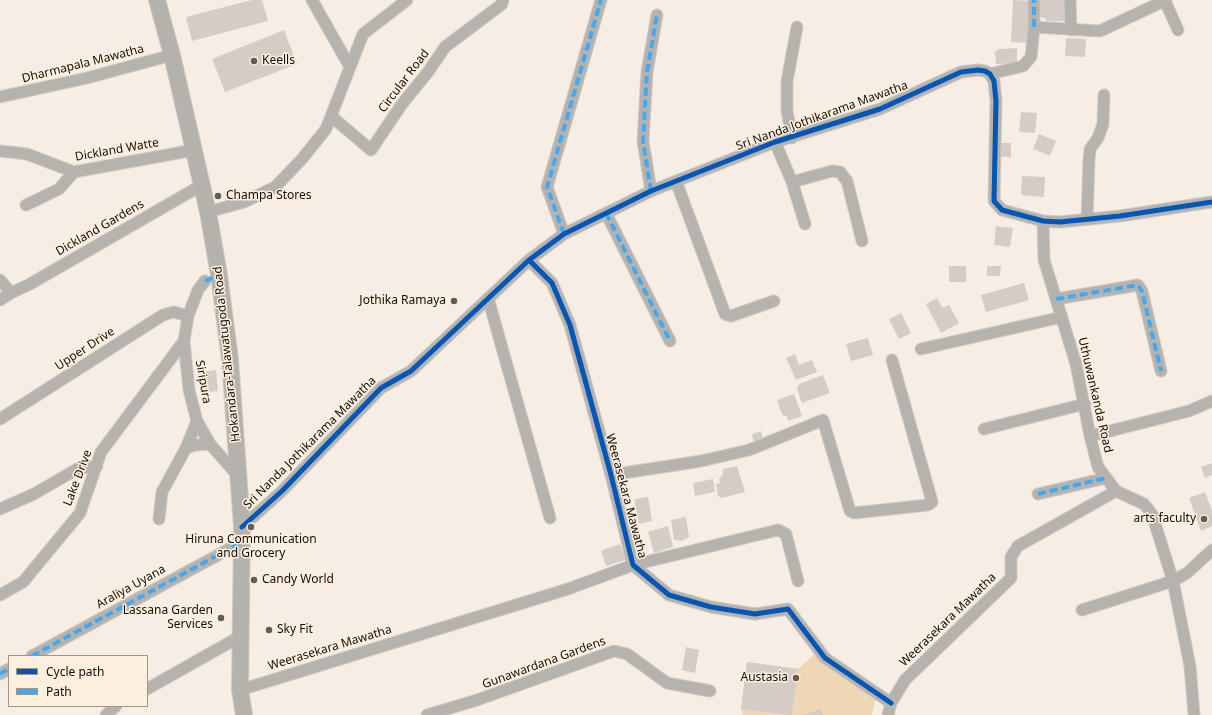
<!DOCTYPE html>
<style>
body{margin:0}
#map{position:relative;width:1212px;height:715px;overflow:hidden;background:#f6eee4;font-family:"Noto Sans",sans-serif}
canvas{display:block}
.legend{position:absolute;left:8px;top:655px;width:140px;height:52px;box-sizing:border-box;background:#fdefdd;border:1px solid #9f9588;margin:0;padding:5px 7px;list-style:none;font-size:12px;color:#120e08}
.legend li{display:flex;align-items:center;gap:8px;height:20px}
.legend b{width:20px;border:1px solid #9f9588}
</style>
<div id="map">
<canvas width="1212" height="715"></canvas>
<ul class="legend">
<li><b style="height:5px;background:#0057b8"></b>Cycle path</li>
<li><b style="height:5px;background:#3fa9f5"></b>Path</li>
</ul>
</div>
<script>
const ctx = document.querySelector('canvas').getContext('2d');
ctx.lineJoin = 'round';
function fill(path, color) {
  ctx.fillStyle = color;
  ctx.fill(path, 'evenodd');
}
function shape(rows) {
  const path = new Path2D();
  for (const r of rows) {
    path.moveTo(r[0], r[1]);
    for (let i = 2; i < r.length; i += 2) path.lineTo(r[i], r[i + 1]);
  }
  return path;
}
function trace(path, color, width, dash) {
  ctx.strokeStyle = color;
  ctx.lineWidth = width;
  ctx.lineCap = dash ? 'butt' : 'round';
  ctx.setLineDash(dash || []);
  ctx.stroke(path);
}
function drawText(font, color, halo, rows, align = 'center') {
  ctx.font = font + ' "Noto Sans",sans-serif';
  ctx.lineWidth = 3;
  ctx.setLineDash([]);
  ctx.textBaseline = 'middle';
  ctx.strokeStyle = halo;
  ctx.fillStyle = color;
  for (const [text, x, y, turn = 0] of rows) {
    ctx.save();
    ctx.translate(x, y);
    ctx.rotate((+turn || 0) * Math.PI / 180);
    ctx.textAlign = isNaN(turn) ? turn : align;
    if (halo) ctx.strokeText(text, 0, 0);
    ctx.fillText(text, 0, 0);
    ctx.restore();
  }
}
fill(shape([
 [816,653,876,695,872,715,743,715,741,709,747,662,798,669]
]), '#efd6b5');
fill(shape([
 [252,0,262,0,268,21,192,41,186,17],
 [1013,0,1031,1,1029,43,1011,42],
 [1036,0,1067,0,1067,21,1046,21,1045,18,1039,17],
 [284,30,297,64,225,92,212,59],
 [1066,38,1086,39,1085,57,1065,56],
 [1017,48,1017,63,996,64,995,52,999,49],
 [1021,112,1037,113,1035,133,1019,132],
 [1039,134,1056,141,1050,156,1033,149],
 [1000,143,1011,143,1011,157,1000,157],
 [1022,176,1045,177,1044,197,1021,195],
 [996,226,1013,228,1010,247,994,245],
 [949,266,966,266,966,282,949,282],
 [987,266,1001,266,1000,276,987,276],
 [1024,283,1029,300,986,312,981,295],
 [937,298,942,308,949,305,959,323,941,333,926,304],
 [901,313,911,333,899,339,889,319],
 [868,338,873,355,851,361,846,344],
 [795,354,799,365,812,360,817,372,796,380,786,358],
 [216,370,218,391,201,393,198,372],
 [823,375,830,393,802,403,797,389,799,384],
 [794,394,802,416,788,421,787,416,782,415,777,400],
 [761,431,764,442,754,445,752,434],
 [1212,463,1212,475,1205,478,1201,467],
 [737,466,745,492,722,498,718,496,716,484,720,483,719,478,723,475,723,469],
 [713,479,715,492,695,496,693,483],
 [1205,492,1212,511,1212,526,1201,531,1189,498],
 [648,497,652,521,639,524,634,499],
 [686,517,689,537,682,541,674,540,671,520],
 [668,526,673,547,654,553,648,532],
 [620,544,626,560,606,566,601,551],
 [686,647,699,650,695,673,682,670],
 [747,662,798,669,792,715,741,709],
 [821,709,823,715,802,715]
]), '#d3cdc5');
const minor = shape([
 [312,0,350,67],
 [1070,0,1071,30],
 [1165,1,1178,30],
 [1034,27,1034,0],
 [990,74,1023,66,1031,57,1034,27,1100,31,1166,0],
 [0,97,87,78,172,55],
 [331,116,371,150,402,104,428,72,445,47,502,4,503,0],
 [792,138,787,111,787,81,797,27],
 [775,142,792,182,805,224],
 [0,151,27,154,74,172,194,150],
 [676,181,725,314,731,316,774,301],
 [792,182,832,171,840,172,847,181,862,241],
 [651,191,643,141,647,72,657,15],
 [26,205,59,189,74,172],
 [208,212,244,202,275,187,302,159,326,129,363,34,407,0],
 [606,213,670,341],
 [1087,219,1089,160,1090,149,1098,138,1103,124,1104,95],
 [1043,221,1044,260,1076,364,1090,436,1098,467,1116,491,1144,504,1152,514,1173,581,1190,666,1194,715],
 [564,234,547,187,601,0],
 [529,260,552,283,570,325,611,475,633,565,669,595,711,607,755,614,788,609,825,658,891,703],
 [0,280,11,293,30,284,202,185],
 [205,281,198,290,188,316,184,341,189,390,197,421,210,444,239,477],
 [488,298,550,518],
 [1056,299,1138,285,1142,291,1161,371],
 [0,300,11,293],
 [921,349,1062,317],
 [0,419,163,315,174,312,188,316],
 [984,429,1085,404],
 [1090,436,1189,411,1212,401],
 [186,448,195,445,210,444],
 [611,475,701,461,749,450,823,420,850,511,854,513,928,505,932,502,931,498,892,360],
 [1038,494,1106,478],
 [0,509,34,494,77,469,97,466],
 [159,519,162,492,186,448,197,421],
 [242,527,282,491,381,388,411,371,529,260,564,234,651,191,775,142,880,109,961,72,978,70,985,71,990,74,994,81,996,101,994,201,1002,210,1043,221,1060,222,1120,216,1212,202],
 [0,595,23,582,80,513,101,452,184,341],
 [1082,610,1173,581,1187,573,1212,550],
 [32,656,242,542],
 [0,674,9,669],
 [147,689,241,636],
 [240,690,568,589,633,565,778,530,786,534,798,581],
 [106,715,116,706],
 [427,715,477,700,614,651,627,654,667,683,710,691],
 [888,715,891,703,905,680,1011,578,1011,557,1018,546,1116,491]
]);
const secondary = shape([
 [157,0,172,55,208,212,219,275,230,359,242,527,240,690,244,715]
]);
trace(minor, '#d0cac2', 13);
trace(secondary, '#d0cac2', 18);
trace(minor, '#b6b3af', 11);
trace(secondary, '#b5b2ad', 16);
trace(shape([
 [1034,27,1034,0],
 [651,191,643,141,647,72,657,15],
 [606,213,670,341],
 [564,234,547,187,601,0],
 [205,281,219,275],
 [1056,299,1138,285,1142,291,1161,371],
 [1038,494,1106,478],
 [32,656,242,542],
 [0,674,9,669]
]), '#3fa9f5', 4, [8, 4]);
trace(shape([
 [529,260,552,283,570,325,611,475,633,565,669,595,711,607,755,614,788,609,825,658,891,703],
 [242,527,282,491,381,388,411,371,529,260,564,234,651,191,775,142,880,109,961,72,978,70,985,71,990,74,994,81,996,101,994,201,1002,210,1043,221,1060,222,1120,216,1212,202]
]), '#0057b8', 5);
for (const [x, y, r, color] of [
 [254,61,4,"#625c55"],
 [218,196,4,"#625c55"],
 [454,301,4,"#625c55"],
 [1204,519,4,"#625c55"],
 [251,527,4,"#625c55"],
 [254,580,4,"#625c55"],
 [221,618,4,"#625c55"],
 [269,630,4,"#625c55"],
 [796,678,4,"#625c55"]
]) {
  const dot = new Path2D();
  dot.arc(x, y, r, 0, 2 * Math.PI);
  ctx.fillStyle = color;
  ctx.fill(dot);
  trace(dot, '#fdefdd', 1.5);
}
drawText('12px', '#120e08', '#fdefdd', [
 ["Keells",262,61],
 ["Champa Stores",226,196],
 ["Jothika Ramaya",446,301,"right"],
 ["arts faculty",1196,519,"right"],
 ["Hiruna Communication",251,540,"center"],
 ["and Grocery",251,554,"center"],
 ["Candy World",262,580],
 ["Lassana Garden",213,611,"right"],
 ["Services",213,625,"right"],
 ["Sky Fit",277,630],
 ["Austasia",788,678,"right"]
], 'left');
drawText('12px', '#120e08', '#fdefdd', [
 ["Dharmapala Mawatha",83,64,-14],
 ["Circular Road",404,81,-53],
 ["Sri Nanda Jothikarama Mawatha",822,116,-20],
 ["Dickland Watte",117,150,-10],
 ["Dickland Gardens",100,228,-30],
 ["Upper Drive",85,349,-33],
 ["Hokandara-Talawatugoda Road",227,354,-96],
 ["Siripura",203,382,80],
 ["Uthuwankanda Road",1095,395,77],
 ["Sri Nanda Jothikarama Mawatha",310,443,-45],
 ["Lake Drive",78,478,-69],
 ["Weerasekara Mawatha",626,496,75],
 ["Araliya Uyana",131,587,-29],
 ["Weerasekara Mawatha",948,620,-44],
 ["Weerasekara Mawatha",330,648,-17],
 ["Gunawardana Gardens",544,663,-20]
]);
</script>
